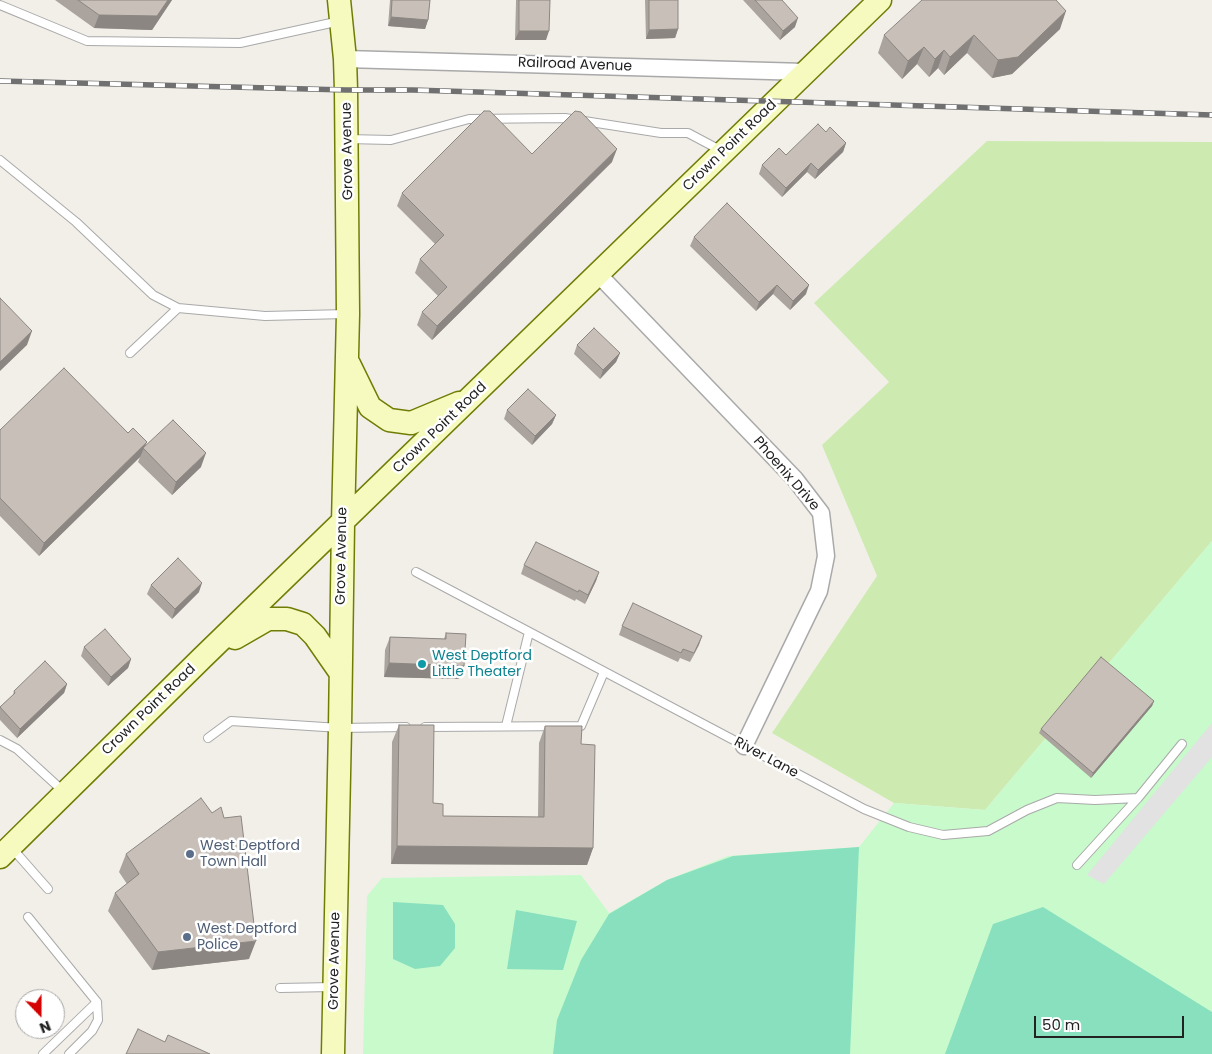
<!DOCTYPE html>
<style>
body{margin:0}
#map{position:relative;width:1212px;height:1054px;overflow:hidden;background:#f2efe9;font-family:Poppins,sans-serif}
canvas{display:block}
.north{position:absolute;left:15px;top:989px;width:50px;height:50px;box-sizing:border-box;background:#fff;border:1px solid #a7a7a7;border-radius:50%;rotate:158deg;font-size:14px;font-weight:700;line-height:20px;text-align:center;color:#222}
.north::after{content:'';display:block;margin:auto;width:18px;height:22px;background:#d40000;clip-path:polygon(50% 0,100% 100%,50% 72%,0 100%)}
.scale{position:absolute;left:1034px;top:1016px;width:150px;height:22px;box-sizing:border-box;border:2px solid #222;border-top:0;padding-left:6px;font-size:15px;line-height:18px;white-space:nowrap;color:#222;-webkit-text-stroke:4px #fff;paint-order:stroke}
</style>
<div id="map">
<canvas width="1212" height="1054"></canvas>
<div class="north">N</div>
<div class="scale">50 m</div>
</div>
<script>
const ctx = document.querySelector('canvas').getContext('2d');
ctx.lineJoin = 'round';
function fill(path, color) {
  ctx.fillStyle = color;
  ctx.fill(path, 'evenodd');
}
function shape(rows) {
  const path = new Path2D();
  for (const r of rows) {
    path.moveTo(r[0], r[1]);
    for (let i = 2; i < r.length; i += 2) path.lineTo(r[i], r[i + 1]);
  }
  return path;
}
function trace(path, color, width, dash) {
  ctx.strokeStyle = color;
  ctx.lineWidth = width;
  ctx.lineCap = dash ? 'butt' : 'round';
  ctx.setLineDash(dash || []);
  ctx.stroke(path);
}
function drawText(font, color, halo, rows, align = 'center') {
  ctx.font = font + ' Poppins,sans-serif';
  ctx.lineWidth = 5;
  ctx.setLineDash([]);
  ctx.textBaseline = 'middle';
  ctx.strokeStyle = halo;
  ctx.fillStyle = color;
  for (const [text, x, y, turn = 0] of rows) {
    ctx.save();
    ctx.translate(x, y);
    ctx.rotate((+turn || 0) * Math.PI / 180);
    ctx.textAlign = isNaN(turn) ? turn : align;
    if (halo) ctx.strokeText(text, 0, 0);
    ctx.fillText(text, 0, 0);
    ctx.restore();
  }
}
fill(shape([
 [987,141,1212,142,1212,541,985,810,894,803,772,733,877,576,822,445,889,382,814,303]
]), '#cdebb0');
fill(shape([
 [1212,541,1212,1054,363,1054,367,896,382,878,581,875,609,913,667,880,728,856,859,847,894,803,985,810]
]), '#c8facc');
fill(shape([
 [859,847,850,1054,553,1054,557,1020,581,960,609,914,667,880,733,856],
 [393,902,443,905,455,924,455,948,440,966,415,969,393,959],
 [1043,907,1212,1012,1212,1054,945,1054,993,924],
 [516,910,577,921,563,970,507,969]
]), '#88e0be');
fill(shape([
 [1212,723,1212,757,1104,884,1087,875]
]), '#e2e2e2');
const lane = shape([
 [0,5,87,41,240,43,340,21],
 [347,139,391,140,469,119,565,118,661,133,688,133,720,150],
 [0,160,76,222,153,295,178,308,265,316,346,314],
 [130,353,178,308],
 [416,572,864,809,909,827,943,835,988,831,1027,810,1057,798,1095,800,1138,798,1182,744],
 [506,726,529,632],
 [425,727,581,726,604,672],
 [208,738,231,721,340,728,406,727],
 [0,740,17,749,63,791],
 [11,847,48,889],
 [1077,865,1138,798],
 [28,917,97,1002,43,1054],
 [280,988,333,987],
 [69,1054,92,1031,98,1020,97,1002]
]);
const street = shape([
 [345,59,805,72],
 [598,274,795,479,821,513,826,556,819,591,744,746]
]);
const secondary = shape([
 [349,364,370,407,389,420,411,423,459,403],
 [235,638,268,619,287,619,303,624,315,636,340,672],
 [0,857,202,658,880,0],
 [333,1054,340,728,343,523,348,314,346,90,345,59,339,0]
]);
trace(lane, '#a9a9a9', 10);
trace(street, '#a9a9a9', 19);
trace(secondary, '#707d05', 25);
trace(lane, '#fff', 8);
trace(street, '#fff', 16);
trace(secondary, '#f7fabf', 22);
const rail = shape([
 [0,81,346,90,413,90,1212,115]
]);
trace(rail, '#707070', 5.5);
trace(rail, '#fff', 4, [11]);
fill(shape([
 [55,0,172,0,152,30,94,28],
 [390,0,430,0,428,20,425,29,388,26],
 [516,0,550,0,546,40,515,40,516,2],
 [645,0,678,0,678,29,675,38,646,39],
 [743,0,782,0,795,27,780,40],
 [1060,29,1012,74,992,78,967,53,944,75,938,68,929,77,917,64,902,79,878,53,884,35],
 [826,132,846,143,843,152,815,179,807,172,782,197,759,174,762,165,786,155],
 [532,154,612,162,432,340,417,325,422,312,438,296,415,273,420,259,435,244,397,206,402,193],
 [694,237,806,294,790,310,773,294,756,311,690,246],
 [577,345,620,353,616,362,600,379,574,354],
 [507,410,556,415,552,424,532,445,504,419],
 [0,430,145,447,201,467,172,495,138,462,140,457,39,556,0,516],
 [524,565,599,572,596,581,585,604,576,599,575,601,521,574],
 [151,585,199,592,172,619,147,594],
 [622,626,702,636,690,662,680,658,678,662,619,635],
 [446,633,459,679,384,677,385,650,390,637,444,639],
 [84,647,131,659,128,668,108,686,81,656],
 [67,684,64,693,17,738,0,720,0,707,13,695,14,691],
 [1154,701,1152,706,1091,778,1039,733,1041,729],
 [399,725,433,803,443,816,538,817,539,743,545,726,581,744,593,848,587,865,391,864,392,742],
 [126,854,249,959,152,970,108,911,115,893,127,884,119,872]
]), '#aba49e');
fill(shape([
 [168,0,172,0,152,30,94,28,99,15],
 [1066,11,1060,29,1012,74,992,78,998,60],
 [391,17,428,20,425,29,388,26],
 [798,18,795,27,780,40,783,31],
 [678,29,675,38,646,39,649,30],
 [519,31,549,31,546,40,515,40],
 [974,35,967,53,944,75,950,57],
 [924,47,917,64,902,79,908,61],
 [944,50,938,68,929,77,935,59],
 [846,143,843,152,815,179,818,170],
 [617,149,612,162,432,340,437,326],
 [811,163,807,172,782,197,786,188],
 [777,285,773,294,756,311,759,302],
 [809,285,806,294,790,310,793,301],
 [32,331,27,345,0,371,0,362],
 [620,353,616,362,600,379,603,370],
 [556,415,552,424,532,445,535,436],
 [147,442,140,457,39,556,44,543],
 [206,453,201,467,172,495,176,482],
 [599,572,596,581,585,604,588,595],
 [202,583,199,592,172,619,175,609],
 [702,636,699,645,690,662,694,653],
 [131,659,128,668,108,686,111,677],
 [389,663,464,666,459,679,384,677],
 [67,684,64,693,17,738,20,729],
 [1154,701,1152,706,1091,778,1093,773],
 [397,846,593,848,587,865,391,864],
 [256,941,249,959,152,970,158,952]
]), '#8b8681');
const building = shape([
 [78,0,168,0,157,16,99,15,78,0],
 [392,0,430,0,428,20,391,17,392,0],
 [519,0,550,0,549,31,519,31,519,0],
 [649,0,678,0,678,29,649,30,649,0],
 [755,0,782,0,798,18,783,31,755,0],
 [922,0,1056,0,1066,11,1018,57,998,60,974,35,950,57,944,50,935,59,924,47,908,61,884,35,922,0],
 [484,111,490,111,532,154,575,111,581,112,617,149,437,326,422,312,447,287,420,259,444,235,402,193,484,111],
 [818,124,826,132,830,127,846,143,818,170,811,163,786,188,762,165,779,148,786,155,818,124],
 [727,203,809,285,793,301,777,285,759,302,694,237,727,203],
 [0,298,32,331,0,362,0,298],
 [594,328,620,353,603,370,577,345,594,328],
 [64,368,128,433,133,428,147,442,44,543,0,498,0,430,64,368],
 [528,389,556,415,535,436,507,410,528,389],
 [173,420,206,453,176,482,143,448,173,420],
 [536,542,599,572,588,595,579,590,578,592,524,565,536,542],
 [178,558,202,583,175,609,151,585,178,558],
 [633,603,702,636,694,653,683,649,681,653,622,626,633,603],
 [105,629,131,659,111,677,84,647,105,629],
 [446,633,466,634,464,666,389,663,390,637,446,639,446,633],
 [1101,657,1154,701,1093,773,1041,729,1101,657],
 [45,661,67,684,20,729,0,707,15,693,14,691,45,661],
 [399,725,434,725,433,803,443,804,443,816,544,817,545,726,582,726,581,744,595,745,593,848,397,846,399,725],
 [201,798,212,813,221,807,224,818,241,816,256,941,158,952,115,893,139,874,126,854,201,798],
 [138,1029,165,1042,168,1035,210,1054,126,1054,138,1029]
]);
fill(building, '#c7bfb8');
trace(building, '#8b8681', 1);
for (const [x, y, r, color] of [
 [422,664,5,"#0f9aa8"],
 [190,854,5,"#5c6f8a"],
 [187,937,5,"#5c6f8a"]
]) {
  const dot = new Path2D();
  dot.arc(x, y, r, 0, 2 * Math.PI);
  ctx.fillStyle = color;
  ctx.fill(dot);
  trace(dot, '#fff', 2);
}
drawText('14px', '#222', '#fff', [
 ["Railroad Avenue",575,65,2],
 ["Crown Point Road",730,146,-44],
 ["Grove Avenue",348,151,-91],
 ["Crown Point Road",440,428,-44],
 ["Phoenix Drive",786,474,49],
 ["Grove Avenue",342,556,-89],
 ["Crown Point Road",149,710,-44],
 ["River Lane",766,758,28],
 ["Grove Avenue",335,961,-89]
]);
drawText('14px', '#0d838f', '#fff', [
 ["West Deptford",432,656],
 ["Little Theater",432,672]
], 'left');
drawText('14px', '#4e5e75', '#fff', [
 ["West Deptford",200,846],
 ["Town Hall",200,862],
 ["West Deptford",197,929],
 ["Police",197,945]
], 'left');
</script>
